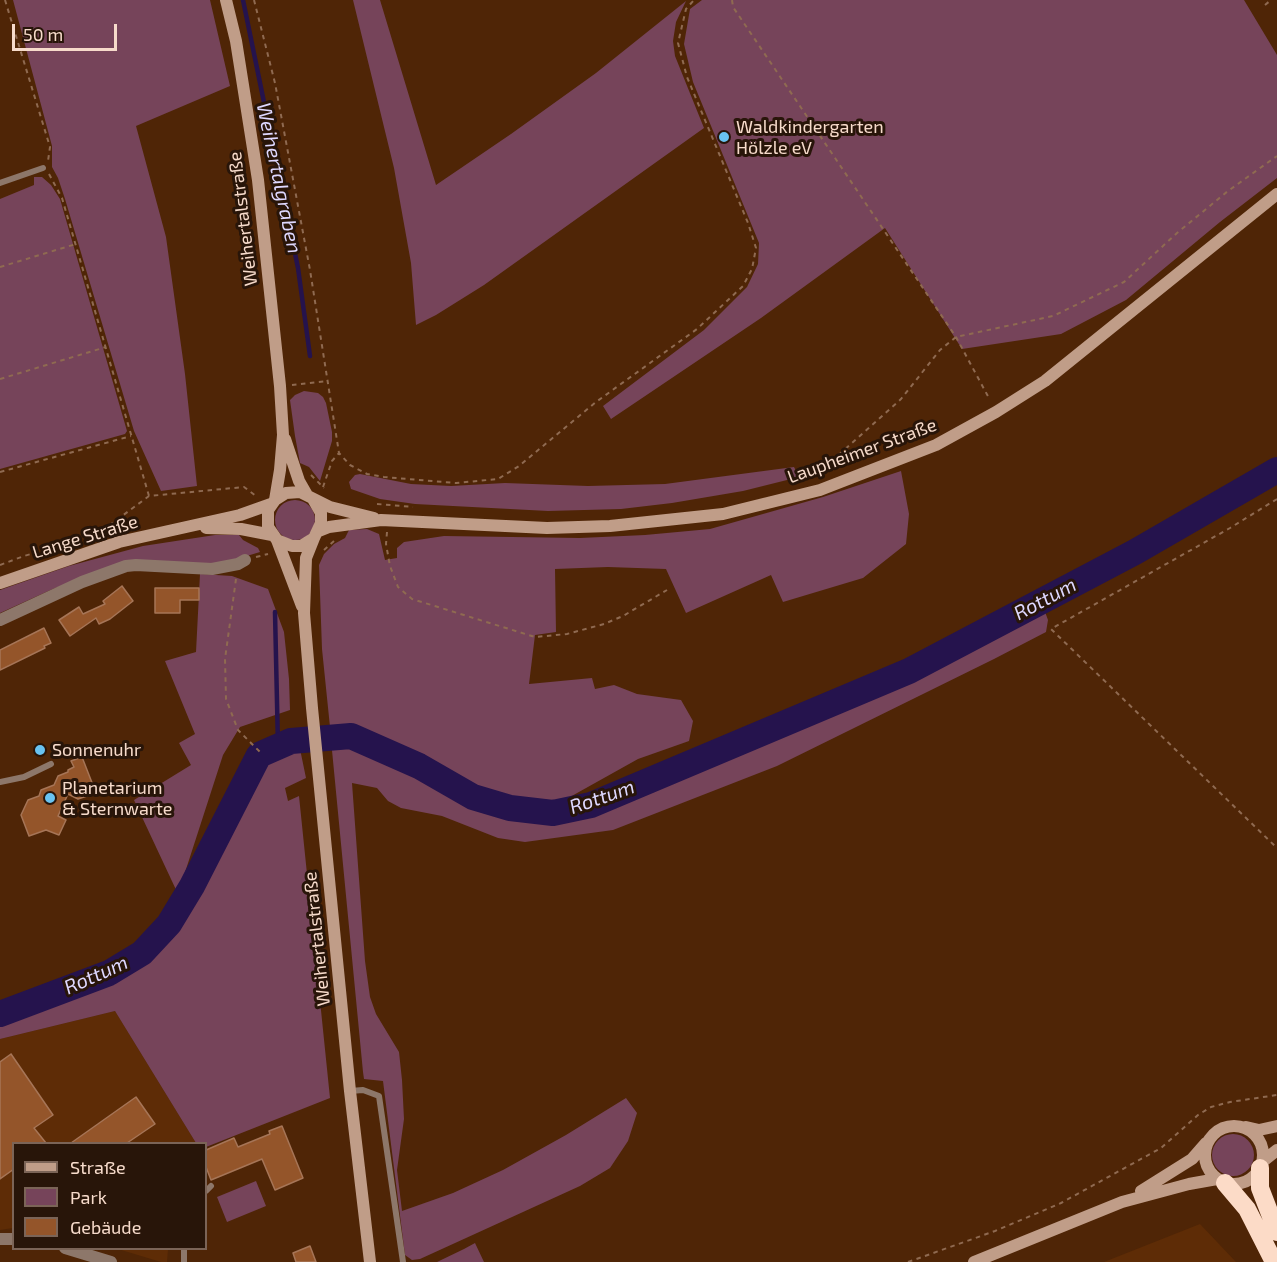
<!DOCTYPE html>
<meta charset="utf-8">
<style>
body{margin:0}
#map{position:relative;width:1277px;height:1262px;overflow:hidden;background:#4f2506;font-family:"Exo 2",sans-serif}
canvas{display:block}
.legend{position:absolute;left:12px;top:1142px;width:195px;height:108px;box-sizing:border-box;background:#281509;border:2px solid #7b6457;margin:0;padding:8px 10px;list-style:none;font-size:18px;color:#f7dbcb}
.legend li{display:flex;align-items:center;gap:12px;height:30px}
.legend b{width:30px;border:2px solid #7b6457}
.scale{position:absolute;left:12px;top:24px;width:105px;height:27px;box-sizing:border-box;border:3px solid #f7dbcb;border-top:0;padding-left:8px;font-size:18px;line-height:21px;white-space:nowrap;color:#f7dbcb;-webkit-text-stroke:4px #281509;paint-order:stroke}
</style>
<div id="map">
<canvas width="1277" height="1262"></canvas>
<ul class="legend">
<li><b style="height:8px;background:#c09d88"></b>Straße</li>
<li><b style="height:16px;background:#76445a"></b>Park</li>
<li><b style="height:16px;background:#94552a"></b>Gebäude</li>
</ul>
<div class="scale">50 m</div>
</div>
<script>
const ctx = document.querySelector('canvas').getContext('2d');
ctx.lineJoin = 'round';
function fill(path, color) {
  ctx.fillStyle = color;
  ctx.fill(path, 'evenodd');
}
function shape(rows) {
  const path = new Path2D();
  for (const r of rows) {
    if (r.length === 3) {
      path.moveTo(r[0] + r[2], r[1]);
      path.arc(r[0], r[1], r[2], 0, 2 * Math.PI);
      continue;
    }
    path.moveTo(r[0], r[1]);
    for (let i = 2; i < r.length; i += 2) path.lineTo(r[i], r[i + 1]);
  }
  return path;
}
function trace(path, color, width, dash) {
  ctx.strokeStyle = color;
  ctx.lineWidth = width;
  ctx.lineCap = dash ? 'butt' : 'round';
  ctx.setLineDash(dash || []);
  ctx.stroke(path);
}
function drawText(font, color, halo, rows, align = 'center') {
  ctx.font = font + ' "Exo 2",sans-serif';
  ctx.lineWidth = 6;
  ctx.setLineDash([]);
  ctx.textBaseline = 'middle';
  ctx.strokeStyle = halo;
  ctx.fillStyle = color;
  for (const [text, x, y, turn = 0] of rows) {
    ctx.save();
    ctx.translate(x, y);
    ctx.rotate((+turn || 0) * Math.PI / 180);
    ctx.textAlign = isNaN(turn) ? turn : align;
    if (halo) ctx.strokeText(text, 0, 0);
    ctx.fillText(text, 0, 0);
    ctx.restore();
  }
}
fill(shape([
 [115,1011,196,1143,14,1144,13,1228,0,1230,0,1039],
 [1200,1224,1236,1262,1104,1262],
 [118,1249,168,1249,167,1262,161,1262]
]), '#5e2c06');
fill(shape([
 [13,0,210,0,230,86,136,126,166,237,185,374,197,486,161,491,134,431,65,199,58,178,52,167,52,146],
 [353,0,380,0,436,185,511,134,596,73,686,1,676,22,673,41,675,56,704,128,484,285,436,315,416,325,411,263,394,168],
 [702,0,1244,0,1277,55,1277,178,1220,222,1126,300,1061,334,962,349,885,228,761,318,611,419,603,406,704,330,747,287,758,264,759,243,693,82,684,44,690,9],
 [34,177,42,177,51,185,60,199,127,431,125,434,0,469,0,199,34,185],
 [304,391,318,393,323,397,326,403,332,432,332,441,320,481,309,467,300,463,295,436,290,400,295,395],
 [794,467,799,477,743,491,672,503,621,509,548,511,415,504,380,499,351,489,349,482,355,475,360,474,411,484,451,486,505,483,588,486,665,484],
 [901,471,909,514,906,544,863,578,783,602,771,575,686,613,666,569,608,567,555,569,556,632,535,635,529,684,592,678,595,689,614,685,637,694,681,700,693,721,689,741,638,759,561,802,535,804,487,795,376,737,347,727,330,727,322,649,319,565,324,554,334,544,345,538,349,530,367,529,379,534,385,560,397,558,397,548,404,542,444,536,580,538,645,535,710,529,823,497],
 [295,520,20],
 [215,535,239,535,243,540,258,548,260,552,217,565,146,561,55,588,0,613,0,590,69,566,143,546],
 [200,574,232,576,268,589,284,632,289,679,290,710,240,727,223,755,178,894,134,800,191,765,179,743,195,734,165,661,196,652],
 [1044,609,1048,620,1046,632,994,659,777,766,613,830,525,842,498,838,442,816,401,808,388,801,377,788,352,783,365,961,370,997,376,1014,399,1052,402,1080,404,1119,397,1170,402,1211,453,1193,503,1170,566,1135,626,1098,637,1113,628,1141,610,1168,580,1186,420,1259,412,1260,405,1255,383,1081,364,1079,363,1072,331,740,352,745,395,767,422,777,465,797,516,817,547,819,572,816,659,788,967,649],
 [300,749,306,778,285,788,288,801,299,796,330,1098,206,1147,206,1144,196,1143,115,1011,0,1039,0,1020,94,986,127,971,151,959,173,938,200,896,263,765,273,758],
 [1233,1155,21],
 [256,1181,266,1206,227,1222,217,1197],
 [475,1243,484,1262,437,1262,464,1249]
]), '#76445a');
trace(shape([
 [243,0,298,268,310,356],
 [275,612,278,747]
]), '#25134d', 4.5);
trace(shape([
 [0,1014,109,973,142,953,169,924,192,886,259,755,291,741,351,736,419,766,473,797,510,808,553,813,591,805,909,671,1135,552,1277,470]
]), '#25134d', 26);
const building = shape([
 [122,586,133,601,110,619,99,624,96,618,70,636,59,620,79,607,83,614,105,604,103,601,122,586],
 [155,588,199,588,199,600,180,600,180,613,155,613,155,588],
 [44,628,51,643,44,646,45,648,0,670,0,650,44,628],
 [82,757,96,793,78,799,68,794,58,816,66,820,59,835,46,830,29,836,21,815,28,800,39,796,41,790,54,785,58,776,68,772,68,770,74,767,71,761,82,757],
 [11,1054,53,1115,34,1128,46,1143,14,1143,14,1169,0,1179,0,1062,11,1054],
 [136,1097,155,1124,127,1143,71,1143,136,1097],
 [282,1126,303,1178,275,1190,262,1159,211,1180,206,1167,206,1150,234,1138,238,1147,270,1134,269,1131,282,1126],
 [310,1246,316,1262,296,1262,293,1253,310,1246]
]);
fill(building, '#94552a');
trace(building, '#a67557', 1.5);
trace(shape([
 [5,0,50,147,48,161],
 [254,0,275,83,310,270,339,453,350,465,367,474,384,477,456,483,498,479,519,466,596,402,697,329,743,286,752,269,756,248,748,223,687,77,678,43,686,9,694,0],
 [732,0,733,7,956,337,990,400],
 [1265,5,1271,0],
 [49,174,62,198,149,496],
 [0,267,76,244],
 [0,379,106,347],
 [292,385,327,381],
 [0,472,131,436],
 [311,475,324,488],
 [802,480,824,468,901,399,940,350,956,337,1053,316,1124,282,1177,233,1228,191,1277,156],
 [323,487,332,461,339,453],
 [1277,499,1230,528,1051,629,1277,848],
 [377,504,413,507],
 [387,532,386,544,390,566,398,587,412,599,535,637,567,634,604,624,623,616,667,590],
 [95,536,149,496,244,487,256,496],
 [324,550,335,540],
 [256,557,268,554],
 [0,565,24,556,77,541],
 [236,579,225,659,226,699,238,730,262,754],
 [908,1262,995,1231,1061,1203,1161,1148,1198,1115,1211,1107,1230,1102,1277,1095]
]), '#8f6a51', 2, [4.5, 4.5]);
trace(shape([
 [0,183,43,168],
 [0,782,24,777,51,764],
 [350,1091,363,1090,379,1096,403,1262],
 [206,1191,211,1186],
 [184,1262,184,1248]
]), '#8d776a', 6);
trace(shape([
 [0,620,82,582,126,566,136,565,212,569,238,564,245,560],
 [0,1239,14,1239],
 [65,1248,111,1262]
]), '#8d776a', 12);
trace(shape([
 [226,0,236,41,258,180,280,386,283,435,280,470,275,500],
 [285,439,299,481,307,495],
 [313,499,321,513,321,523,314,538,301,546,292,546,277,540,268,527,268,510,275,500,286,493,300,492,330,507,374,518],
 [206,528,241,529,272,535],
 [319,531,329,527,381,520,547,528,610,526,723,514,820,490,936,445,996,412,1045,381,1277,194],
 [314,538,306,558,304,613,312,708,350,1091,370,1262],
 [277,540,302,606],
 [0,583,119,542,240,515,271,504],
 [1234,1155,29],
 [1246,1127,1259,1130,1277,1126],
 [1262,1162,1277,1150],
 [1141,1191,1192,1159,1206,1143],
 [974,1262,1122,1202,1189,1184,1217,1179]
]), '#c09d88', 12);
trace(shape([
 [1260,1168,1260,1188,1277,1232],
 [1225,1183,1247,1209,1274,1262]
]), '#fcdbc7', 18);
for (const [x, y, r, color] of [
 [724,137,6,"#69c3f1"],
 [40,750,6,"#69c3f1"],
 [50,798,6,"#69c3f1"]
]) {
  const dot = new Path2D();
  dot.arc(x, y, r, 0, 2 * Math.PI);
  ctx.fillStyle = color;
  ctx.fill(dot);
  trace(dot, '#281509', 2);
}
drawText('18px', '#f7dbcb', '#281509', [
 ["Waldkindergarten",736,127],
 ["Hölzle eV",736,148],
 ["Sonnenuhr",52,750],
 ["Planetarium",62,788],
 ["& Sternwarte",62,809]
], 'left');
drawText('18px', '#f7dbcb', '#281509', [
 ["Weihertalstraße",243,219,-97],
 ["Laupheimer Straße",862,451,-20],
 ["Lange Straße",85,537,-17],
 ["Weihertalstraße",317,939,-96]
]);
drawText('italic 20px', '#ded8ff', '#281509', [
 ["Weihertalgraben",279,178,78],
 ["Rottum",1045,599,-28],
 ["Rottum",602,797,-19],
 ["Rottum",96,975,-24]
]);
</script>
